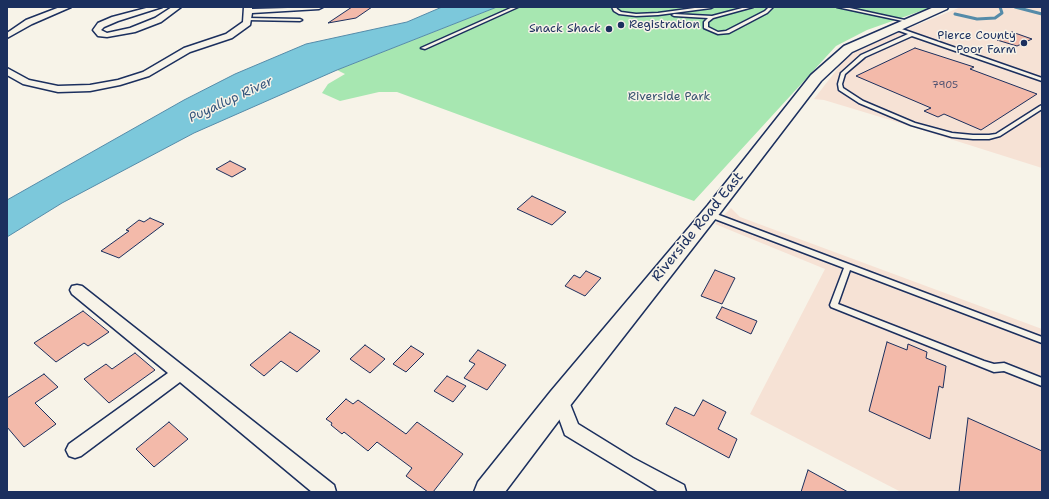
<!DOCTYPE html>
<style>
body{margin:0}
#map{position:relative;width:1049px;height:499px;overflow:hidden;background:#f7f3e8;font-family:"Shantell Sans",sans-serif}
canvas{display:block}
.frame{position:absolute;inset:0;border:8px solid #1b2f5e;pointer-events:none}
</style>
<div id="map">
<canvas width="1049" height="499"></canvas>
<div class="frame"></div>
</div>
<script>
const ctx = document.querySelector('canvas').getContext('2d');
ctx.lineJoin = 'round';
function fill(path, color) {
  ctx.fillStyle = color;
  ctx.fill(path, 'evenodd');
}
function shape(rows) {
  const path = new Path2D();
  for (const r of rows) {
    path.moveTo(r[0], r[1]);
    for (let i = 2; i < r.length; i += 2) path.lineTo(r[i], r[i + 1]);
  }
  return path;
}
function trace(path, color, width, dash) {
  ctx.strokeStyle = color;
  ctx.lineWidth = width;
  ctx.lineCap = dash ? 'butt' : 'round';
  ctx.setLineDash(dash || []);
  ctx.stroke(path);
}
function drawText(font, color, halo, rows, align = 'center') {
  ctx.font = font + ' "Shantell Sans",sans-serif';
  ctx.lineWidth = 3;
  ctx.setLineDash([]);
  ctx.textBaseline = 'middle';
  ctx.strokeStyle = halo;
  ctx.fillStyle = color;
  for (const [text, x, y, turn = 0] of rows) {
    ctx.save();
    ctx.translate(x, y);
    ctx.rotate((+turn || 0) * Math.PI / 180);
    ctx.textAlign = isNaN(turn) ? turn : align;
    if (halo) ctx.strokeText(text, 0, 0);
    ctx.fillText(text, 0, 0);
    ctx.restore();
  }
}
fill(shape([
 [961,7,1042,7,1042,168,887,119,824,100,814,99,845,59,860,48],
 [731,208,740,217,1042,329,1042,492,901,492,750,414,825,269,715,224]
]), '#f6e2d5');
fill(shape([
 [497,7,932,7,867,30,836,46,694,201,397,92,379,92,340,101,322,93,328,84,345,74,337,70]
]), '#a7e7b1');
const water = shape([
 [442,7,497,7,337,70,194,133,62,203,7,237,7,200,184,100,235,74,306,44,407,22,442,7]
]);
fill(water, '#7cc8db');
trace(water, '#558ba9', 1);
trace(shape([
 [1015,7,1042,14],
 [955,14,977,19,995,18,1002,13,1000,7]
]), '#558ba9', 3);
const building = shape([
 [352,7,372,7,356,18,328,23,352,7],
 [1012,32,1032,39,1017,46,997,40,1012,32],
 [915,48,974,67,970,69,1037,94,981,130,944,114,938,117,924,111,931,108,856,76,915,48],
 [230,161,246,169,232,177,216,169,230,161],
 [532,196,566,212,552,225,517,209,532,196],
 [150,218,164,224,119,258,101,251,129,231,126,230,139,220,144,222,150,218],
 [715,270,735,278,722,304,701,296,715,270],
 [586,271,601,278,585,296,565,286,574,275,580,278,586,271],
 [722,307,757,321,751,334,716,318,722,307],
 [83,311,109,332,88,346,84,343,56,362,34,343,83,311],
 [290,332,320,351,297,372,281,361,264,376,250,365,290,332],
 [887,342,907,350,908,344,927,352,926,358,946,366,943,388,939,386,930,439,869,411,887,342],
 [365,345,385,359,370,373,350,359,365,345],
 [411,346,424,354,406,372,393,364,411,346],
 [478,350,506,365,487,390,464,378,475,364,469,361,478,350],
 [135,353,155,370,109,403,84,379,106,364,112,369,135,353],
 [44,374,58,387,35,403,56,424,24,447,7,427,7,398,44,374],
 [447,376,466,386,453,402,434,391,447,376],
 [346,399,353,404,358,400,406,434,417,422,463,454,433,492,428,492,406,476,412,468,377,442,368,451,344,432,342,434,331,425,332,423,326,419,346,399],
 [703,400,726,412,718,429,737,439,729,458,666,424,675,407,694,416,703,400],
 [968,418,1042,451,1042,492,959,492,968,418],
 [169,422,188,439,154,467,136,449,169,422],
 [808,470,848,492,801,492,808,470]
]);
fill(building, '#f3baaa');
trace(building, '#1b2f5e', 1);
const lane = shape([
 [513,7,518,7,425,49,421,48,513,7],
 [612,7,616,7,617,9,621,12,636,14,658,13,702,7,713,7,711,8,658,15,636,16,619,14,614,11,612,7],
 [746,7,753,7,713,18,708,22,708,27,718,32,726,31,765,11,769,7,773,7,767,13,729,33,718,34,704,28,704,22,708,18,674,16,672,15,674,14,712,16,746,7],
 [837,7,845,7,914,22,912,23,837,7],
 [248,18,300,19,302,20,300,21,247,20,246,19,248,18],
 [894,27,896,27,1042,78,1042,81,912,36,865,57,845,74,842,84,843,88,863,101,915,123,952,133,973,135,989,135,996,134,1040,106,1042,105,1042,109,1000,136,989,139,973,139,952,137,911,125,859,103,839,90,838,84,841,73,861,55,908,34,894,29,894,27],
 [707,212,711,212,1042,337,1042,343,850,270,838,304,984,361,994,364,1004,363,1042,378,1042,386,1004,371,994,372,979,366,831,307,830,305,844,268,707,216,706,214,707,212]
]);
const street = shape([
 [60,7,71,7,32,24,7,38,7,33,26,20,60,7],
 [150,7,162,7,118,21,104,27,101,30,107,33,130,28,155,18,172,7,181,7,161,22,135,32,107,37,98,36,93,30,98,23,112,17,150,7],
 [244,7,252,7,252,9,323,7,319,9,252,13,250,25,232,38,190,52,149,76,120,85,90,91,58,92,23,84,7,75,7,68,29,80,58,86,90,85,118,80,143,72,184,48,226,34,243,22,244,7],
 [77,285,82,286,334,485,336,492,312,492,180,382,81,456,75,458,69,456,66,450,69,444,168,373,72,294,70,290,72,286,77,285],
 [560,392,566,394,578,424,633,458,684,485,686,492,659,492,565,435,552,399,554,394,560,392]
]);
const secondary = shape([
 [934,7,948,7,947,9,852,52,821,81,720,213,569,407,505,492,474,492,478,482,551,391,708,205,811,75,844,46,934,7]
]);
trace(lane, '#1b2f5e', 3);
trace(street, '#1b2f5e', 3);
trace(secondary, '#1b2f5e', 3);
fill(lane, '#f7f3e8');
fill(street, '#f7f3e8');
fill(secondary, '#f7f3e8');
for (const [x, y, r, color] of [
 [621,25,4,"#1b2f5e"],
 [609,29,4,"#1b2f5e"],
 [1024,43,4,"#1b2f5e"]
]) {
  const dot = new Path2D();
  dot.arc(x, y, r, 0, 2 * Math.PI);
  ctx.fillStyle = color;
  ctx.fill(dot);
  trace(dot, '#f7f3e8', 1.5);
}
drawText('10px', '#515271', null, [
 ["7905",945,85]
]);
drawText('12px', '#1b2f5e', '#f7f3e8', [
 ["Registration",629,25,"left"],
 ["Snack Shack",601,29],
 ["Pierce County",1016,36],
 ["Poor Farm",1016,50]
], 'right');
drawText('12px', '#37546f', '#f7f3e8', [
 ["Riverside Park",669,97]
]);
drawText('italic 13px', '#33557d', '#f7f3e8', [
 ["Puyallup River",231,100,-25]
]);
drawText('14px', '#1b2f5e', '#f7f3e8', [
 ["Riverside Road East",698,227,-51]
]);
</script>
